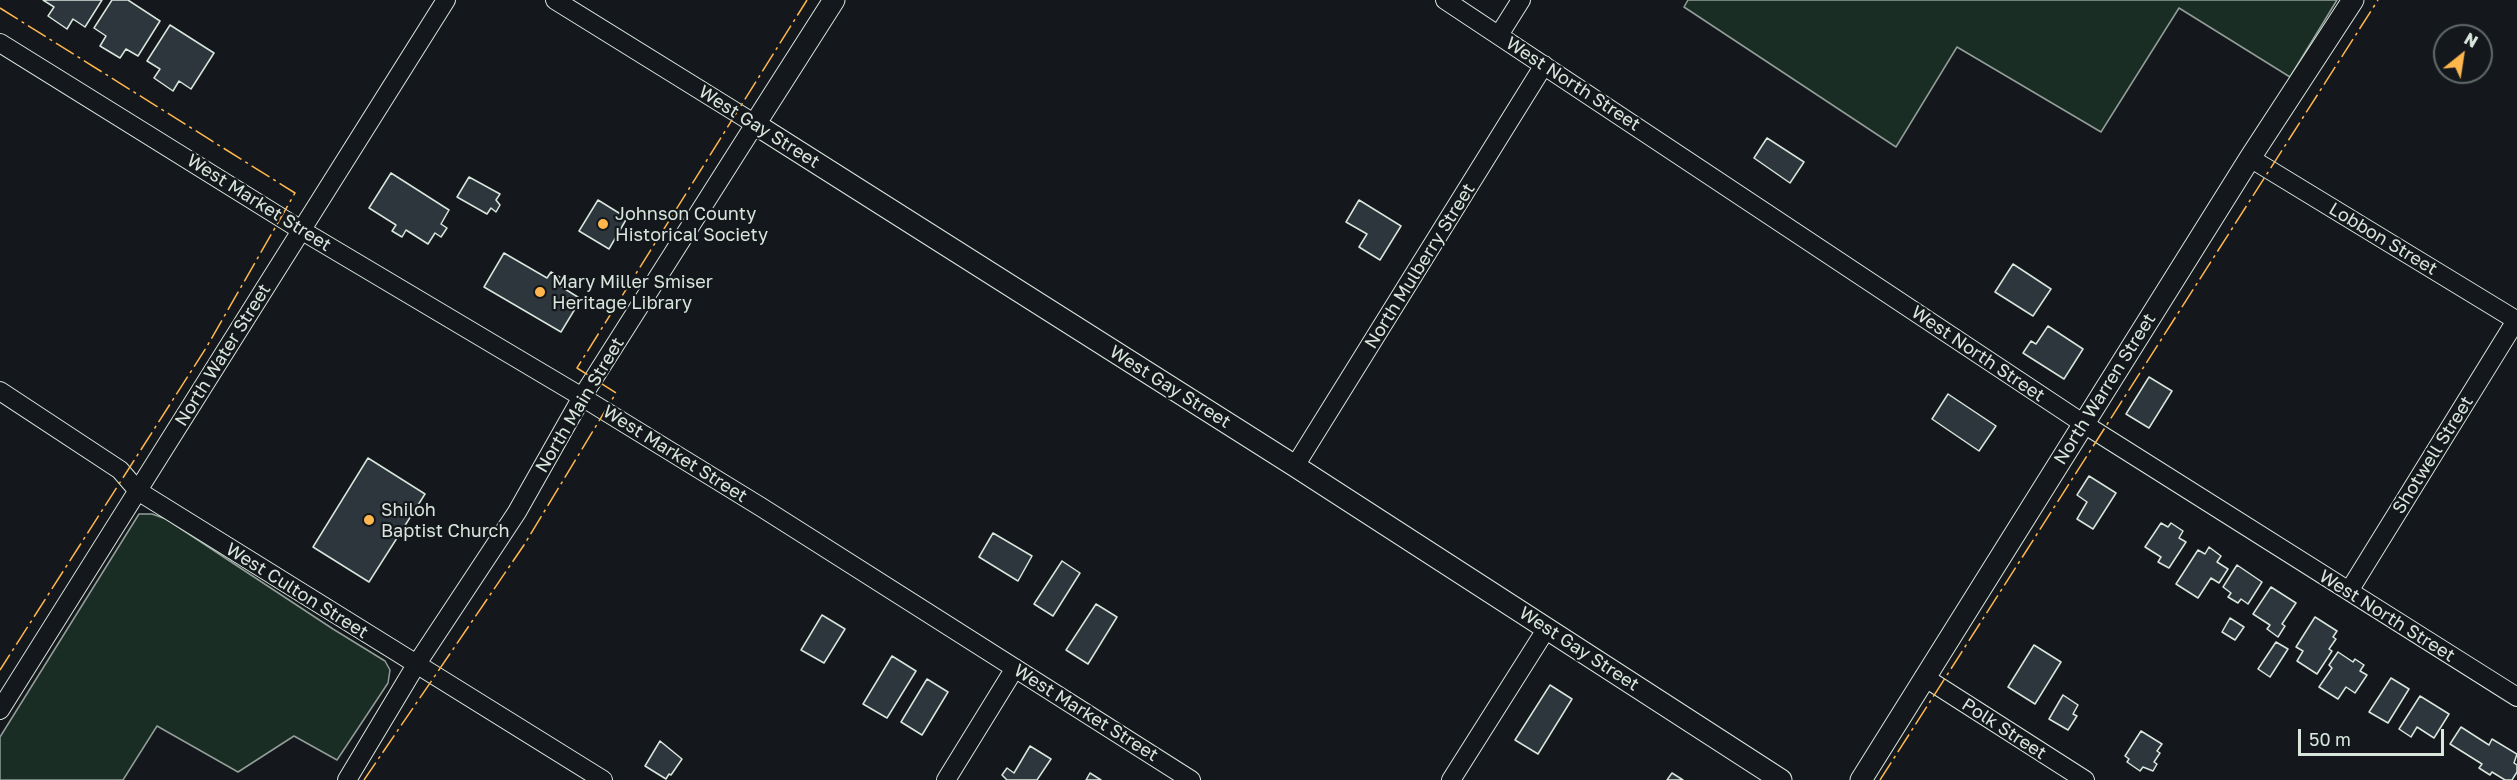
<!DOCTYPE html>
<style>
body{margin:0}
#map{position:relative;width:2517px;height:780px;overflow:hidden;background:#14181c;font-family:"Golos Text",sans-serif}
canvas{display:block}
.north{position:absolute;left:2433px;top:24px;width:60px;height:60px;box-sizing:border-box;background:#14181c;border:2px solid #626a69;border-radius:50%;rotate:30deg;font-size:16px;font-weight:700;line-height:24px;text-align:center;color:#d8e6dc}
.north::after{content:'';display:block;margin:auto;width:21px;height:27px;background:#ffb74d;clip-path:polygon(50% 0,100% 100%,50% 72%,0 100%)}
.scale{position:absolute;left:2298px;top:729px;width:146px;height:27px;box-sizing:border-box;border:3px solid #d8e6dc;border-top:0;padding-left:8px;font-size:18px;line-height:21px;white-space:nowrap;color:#d8e6dc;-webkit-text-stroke:4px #14181c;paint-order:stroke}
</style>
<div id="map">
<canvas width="2517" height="780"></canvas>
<div class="north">N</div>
<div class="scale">50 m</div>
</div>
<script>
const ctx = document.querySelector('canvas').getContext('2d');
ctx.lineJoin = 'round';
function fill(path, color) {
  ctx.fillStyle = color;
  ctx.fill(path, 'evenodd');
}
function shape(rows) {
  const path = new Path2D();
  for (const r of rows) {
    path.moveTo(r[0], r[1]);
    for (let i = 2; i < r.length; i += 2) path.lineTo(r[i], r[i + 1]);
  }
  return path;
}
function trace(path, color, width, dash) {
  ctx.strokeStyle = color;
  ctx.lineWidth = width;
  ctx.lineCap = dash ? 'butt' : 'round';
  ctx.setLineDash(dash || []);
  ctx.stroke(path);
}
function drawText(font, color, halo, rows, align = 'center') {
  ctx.font = font + ' "Golos Text",sans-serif';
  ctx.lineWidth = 4.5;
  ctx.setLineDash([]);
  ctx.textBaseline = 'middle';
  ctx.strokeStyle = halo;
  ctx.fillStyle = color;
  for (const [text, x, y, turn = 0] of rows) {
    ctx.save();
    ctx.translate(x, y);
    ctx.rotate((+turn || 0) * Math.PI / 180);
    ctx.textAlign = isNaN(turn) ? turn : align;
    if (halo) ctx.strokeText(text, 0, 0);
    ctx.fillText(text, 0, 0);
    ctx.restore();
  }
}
const green = shape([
 [1688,0,2337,0,2290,77,2179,8,2101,132,1957,47,1896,147,1684,7,1688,0],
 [139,514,152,514,166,519,333,629,385,661,390,670,388,683,337,760,294,736,238,772,157,726,123,780,0,780,0,737,139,514]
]);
fill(green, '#1a2d24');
trace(green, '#939e99', 1.5);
const building = shape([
 [43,0,102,0,85,27,73,19,67,29,48,16,54,7,43,0],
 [112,0,128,0,160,21,138,56,126,49,120,58,100,46,106,36,94,28,112,0],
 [170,25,214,53,191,89,179,81,173,91,154,78,160,69,147,61,170,25],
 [1767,138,1804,162,1790,183,1754,158,1767,138],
 [391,173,449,210,441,224,447,228,441,237,435,233,428,244,406,230,402,237,392,231,396,225,369,208,391,173],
 [469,177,500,194,496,200,500,205,496,212,491,208,487,214,457,197,469,177],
 [598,200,627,218,609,249,579,231,598,200],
 [1359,200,1401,226,1380,260,1359,247,1367,234,1346,222,1359,200],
 [504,253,547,278,551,272,563,279,560,286,581,299,561,332,484,287,504,253],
 [2013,264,2051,289,2033,316,1995,292,2013,264],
 [2048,326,2083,349,2064,379,2023,353,2031,341,2036,344,2048,326],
 [2149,377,2172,391,2149,428,2126,414,2149,377],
 [1948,394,1996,426,1979,451,1932,419,1948,394],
 [368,458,425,494,369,582,313,547,368,458],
 [2089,476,2116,493,2093,529,2077,519,2087,502,2077,495,2089,476],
 [2161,523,2168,527,2171,523,2183,531,2179,538,2186,542,2169,568,2158,562,2161,557,2145,547,2161,523],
 [993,533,1032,556,1018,581,979,557,993,533],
 [2209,547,2221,556,2217,562,2228,569,2219,583,2211,578,2198,598,2176,584,2198,550,2205,554,2209,547],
 [1062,561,1080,573,1053,616,1034,604,1062,561],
 [2237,565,2262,582,2248,604,2241,599,2238,603,2228,597,2231,593,2223,587,2237,565],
 [2271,587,2296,603,2282,624,2285,626,2278,637,2267,629,2270,625,2253,614,2271,587],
 [1096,604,1117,617,1088,664,1066,650,1096,604],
 [822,615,845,629,824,663,801,650,822,615],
 [2315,617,2337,631,2333,637,2336,639,2329,649,2332,651,2317,674,2297,661,2303,651,2296,647,2315,617],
 [2230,618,2244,627,2235,640,2222,632,2230,618],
 [2276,642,2288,649,2270,677,2258,669,2276,642],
 [2034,645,2061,662,2035,704,2008,687,2034,645],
 [2338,652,2353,662,2355,659,2364,665,2360,671,2367,675,2355,693,2346,687,2338,699,2319,687,2332,668,2329,665,2338,652],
 [892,656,916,671,887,718,863,704,892,656],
 [2391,678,2409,689,2388,723,2369,712,2391,678],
 [927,679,948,692,922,735,901,722,927,679],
 [1550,685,1572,699,1538,754,1515,740,1550,685],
 [2063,695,2078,705,2073,714,2077,716,2068,730,2049,719,2063,695],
 [2420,696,2449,714,2434,738,2417,727,2411,737,2399,729,2420,696],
 [2461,727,2489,745,2492,739,2517,754,2514,763,2517,765,2517,772,2512,780,2505,780,2492,772,2490,775,2479,768,2482,764,2450,744,2461,727],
 [2141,731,2162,744,2157,751,2160,753,2154,762,2157,764,2153,771,2143,767,2140,771,2127,762,2129,759,2125,756,2141,731],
 [660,741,682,759,671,775,669,774,666,779,645,766,660,741],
 [1030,746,1051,759,1037,780,1007,780,1002,775,1007,768,1014,773,1030,746],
 [1090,773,1101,780,1086,780,1090,773],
 [1672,773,1683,780,1667,780,1672,773]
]);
fill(building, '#2c363c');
trace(building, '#d8e6dc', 1.5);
const minor = shape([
 [1445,0,2084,424,2517,697],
 [1499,35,1521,0],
 [0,43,301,230,582,397,761,507,1191,780],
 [2250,158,2516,320],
 [0,391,120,470,138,491,603,780],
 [1295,466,1544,65],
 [2349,591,2517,319],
 [1924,677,2085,780],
 [0,710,446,0],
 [347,780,416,665,517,512,582,397,755,124,555,0],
 [946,780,1015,668],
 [1451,780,1547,628]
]);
const tertiary = shape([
 [834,0,755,124,1295,466,1781,780],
 [1861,780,2250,158,2353,0]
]);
trace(minor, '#d8e6dc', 20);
trace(tertiary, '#d8e6dc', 23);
trace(minor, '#14181c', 18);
trace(tertiary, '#14181c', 21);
trace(shape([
 [0,8,295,193,206,348,0,670],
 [364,780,524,545,616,393,577,368,807,0],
 [1880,780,2378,0]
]), '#ffb74d', 1.5, [21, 4.5, 3, 4.5]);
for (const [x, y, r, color] of [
 [603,224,6,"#ffb74d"],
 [540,292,6,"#ffb74d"],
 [369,520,6,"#ffb74d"]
]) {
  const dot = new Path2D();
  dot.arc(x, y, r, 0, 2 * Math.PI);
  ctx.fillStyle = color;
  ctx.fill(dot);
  trace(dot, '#14181c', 2);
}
drawText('18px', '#d8e6dc', '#14181c', [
 ["West North Street",1573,84,33],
 ["West Gay Street",759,127,32],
 ["West Market Street",259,203,32],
 ["Lobbon Street",2383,239,31],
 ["North Mulberry Street",1420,266,-58],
 ["West North Street",1978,354,34],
 ["North Water Street",223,355,-58],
 ["West Gay Street",1170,387,32],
 ["North Warren Street",2105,389,-58],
 ["North Main Street",580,405,-59],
 ["West Market Street",675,454,32],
 ["Shotwell Street",2433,455,-58],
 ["West Culton Street",297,591,32],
 ["West North Street",2387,616,32],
 ["West Gay Street",1579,649,33],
 ["West Market Street",1086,713,32],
 ["Polk Street",2004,729,33]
]);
drawText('18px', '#d8e6dc', '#14181c', [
 ["Johnson County",615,214],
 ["Historical Society",615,235],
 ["Mary Miller Smiser",552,282],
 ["Heritage Library",552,303],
 ["Shiloh",381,510],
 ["Baptist Church",381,531]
], 'left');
</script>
